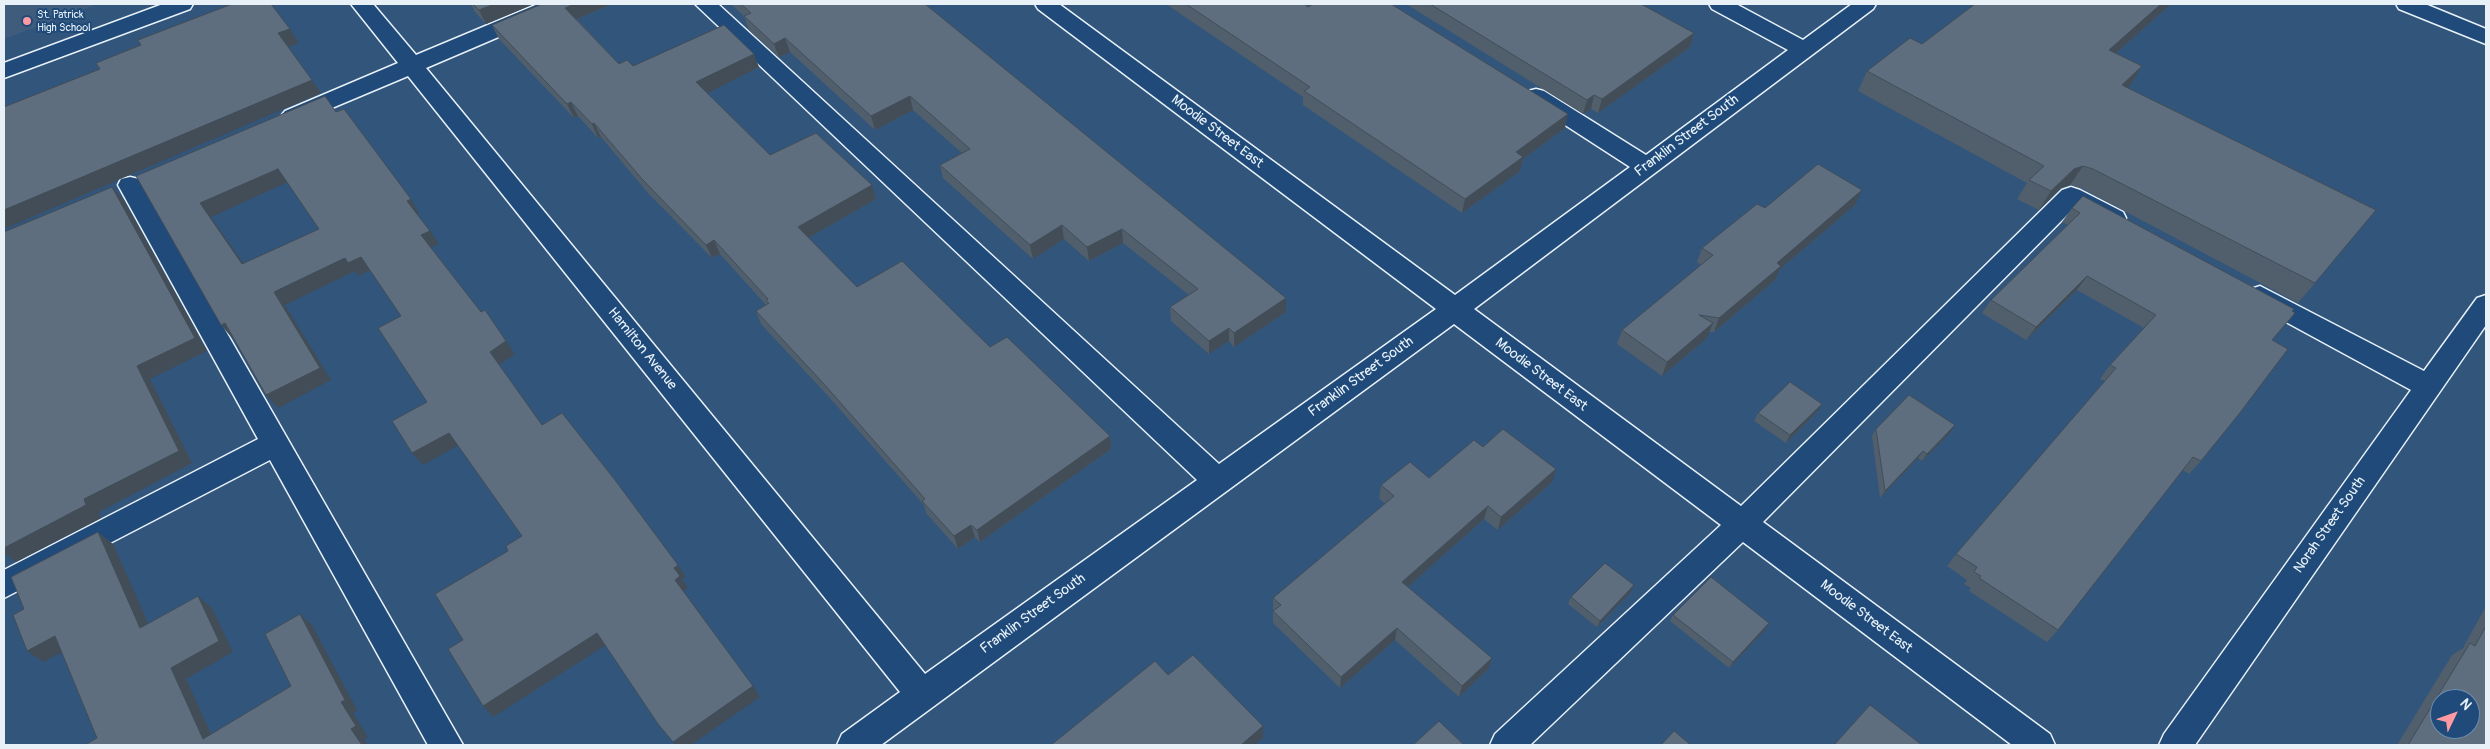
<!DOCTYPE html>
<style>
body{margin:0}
#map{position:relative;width:2490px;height:749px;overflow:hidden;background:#32557b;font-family:Pangolin,sans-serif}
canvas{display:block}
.frame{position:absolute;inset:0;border:5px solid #e8f1f8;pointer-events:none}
.north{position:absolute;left:2430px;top:689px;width:50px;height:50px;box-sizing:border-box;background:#1f4a7a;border:1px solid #6f8dac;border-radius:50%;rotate:48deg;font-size:14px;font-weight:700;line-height:20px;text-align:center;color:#e8f1f8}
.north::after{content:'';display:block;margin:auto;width:18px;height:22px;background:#ff9aa2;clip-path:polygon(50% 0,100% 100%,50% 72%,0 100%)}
</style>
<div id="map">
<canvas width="2490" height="749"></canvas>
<div class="frame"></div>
<div class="north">N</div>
</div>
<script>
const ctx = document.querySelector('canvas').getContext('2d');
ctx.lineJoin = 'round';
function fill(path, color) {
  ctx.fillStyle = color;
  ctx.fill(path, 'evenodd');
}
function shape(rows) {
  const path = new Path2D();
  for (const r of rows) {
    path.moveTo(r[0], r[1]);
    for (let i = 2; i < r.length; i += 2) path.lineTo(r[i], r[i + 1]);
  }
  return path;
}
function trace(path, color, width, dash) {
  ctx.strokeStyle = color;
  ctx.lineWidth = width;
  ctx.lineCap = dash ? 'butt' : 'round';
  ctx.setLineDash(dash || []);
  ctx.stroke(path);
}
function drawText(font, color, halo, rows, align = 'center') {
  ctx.font = font + ' Pangolin,sans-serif';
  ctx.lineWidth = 4;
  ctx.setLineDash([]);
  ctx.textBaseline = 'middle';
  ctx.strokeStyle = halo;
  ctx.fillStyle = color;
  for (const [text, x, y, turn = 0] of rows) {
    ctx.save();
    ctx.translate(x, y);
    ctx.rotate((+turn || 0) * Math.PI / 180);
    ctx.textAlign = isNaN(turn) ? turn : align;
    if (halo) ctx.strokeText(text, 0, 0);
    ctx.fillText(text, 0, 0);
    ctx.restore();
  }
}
fill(shape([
 [4,4,98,4,4,39]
]), '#3f5c7c');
const minor = shape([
 [163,4,193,4,190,9,4,78,4,63,163,4],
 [351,4,373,4,416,55,538,4,567,4,564,9,426,68,925,674,1197,480,695,4,718,4,1219,464,1436,309,1038,9,1035,4,1059,4,1455,295,1630,167,1528,101,1525,96,1528,91,1536,89,1544,91,1646,155,1788,50,1712,9,1709,4,1736,4,1803,40,1852,4,1876,4,1873,9,1474,309,1741,506,2062,190,2071,187,2080,190,2123,212,2126,218,2123,224,2114,227,2074,208,1763,522,2050,734,2055,745,2012,745,1743,542,1530,745,1490,745,1495,734,1721,525,1454,324,881,745,837,745,842,734,900,692,408,76,301,121,293,124,285,121,281,116,285,111,398,63,351,4],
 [2396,4,2425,4,2486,29,2486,44,2399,9,2396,4],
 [130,177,139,179,142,185,463,745,428,745,270,460,4,598,4,570,258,439,118,185,121,179,130,177],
 [2260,286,2424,371,2477,298,2486,295,2486,325,2195,745,2159,745,2164,734,2411,390,2251,303,2247,296,2251,289,2260,286]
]);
trace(minor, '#e8f1f8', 3);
fill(minor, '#1f4a7a');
fill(shape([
 [471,4,534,4,486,24,475,12],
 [542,4,612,4,577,19,619,64,633,66,759,67,707,93,770,155,876,199,808,238,857,287,990,347,1110,436,1111,449,980,542,975,537,958,549,926,513,924,505,829,397,761,324,756,311,766,305,720,254,712,258,648,193,601,137,598,138,578,116,574,118,499,39,492,25],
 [731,4,925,4,1286,298,1286,312,1234,347,1229,341,1209,354,1171,321,1170,307,1189,295,1123,243,1089,261,1064,239,1033,259,943,178,940,165,962,153,913,110,875,130,790,52,779,57,749,30,744,16],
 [1166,4,1304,4,1565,128,1523,159,1520,171,1462,213,1303,105,1303,97],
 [1406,4,1641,4,1694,33,1690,47,1598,113,1591,109,1583,114],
 [1975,4,2171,4,2116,53,2142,66,2130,86,2127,88,2315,283,2298,303,2081,188,2070,185,2061,188,2039,210,2017,199,2027,183,1858,91,1867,71,1922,44],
 [2083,196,2272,340,2201,461,2189,474,2183,470,2058,630,2047,642,1969,591,1971,588,1964,584,1967,580,1947,566,1956,554,2105,381,2100,379,2110,365,2144,328,2077,290,2026,340,1982,313,1991,300,2068,225,2062,222,2072,208],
 [1855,205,1780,269,1775,280,1714,332,1709,332,1707,338,1662,376,1617,344,1622,330,1701,265,1697,262,1702,248,1765,208],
 [1818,411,1786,443,1754,421,1758,413],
 [1876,429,1950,433,1922,461,1918,458,1880,498,1872,436],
 [1483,447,1552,482,1498,530,1484,519,1408,587,1488,669,1459,697,1395,640,1340,688,1273,623,1273,598,1385,504,1379,498,1381,485,1429,478],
 [1634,585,1631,592,1597,627,1568,604,1571,597],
 [2486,606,2486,745,2397,745,2452,655,2463,648],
 [1673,615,1769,623,1765,630,1729,668,1670,621]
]), '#515f6c');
fill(shape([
 [494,4,534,4,486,24,479,10],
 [574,4,612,4,572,21,565,8],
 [2161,4,2171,4,2097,70,2109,50],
 [290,29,299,43,288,47,278,33],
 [1694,33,1690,47,1598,113,1602,99],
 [785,38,790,52,779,57,774,44],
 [754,54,759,67,702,96,696,82],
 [2142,66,2130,86,2109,105,2122,85],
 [312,80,321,93,4,229,4,210],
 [1594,95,1591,109,1583,114,1587,100],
 [910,96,913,110,875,130,871,116],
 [571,102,578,116,574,118,567,104],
 [1568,114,1565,128,1523,159,1520,171,1462,213,1465,199,1516,152],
 [594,123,601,137,598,138,592,124],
 [2083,166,2070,185,2061,188,2039,210,2051,191,2074,169],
 [278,169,288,182,211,217,253,277,242,264,200,203],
 [872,185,876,199,803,241,798,227],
 [112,187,124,200,207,351,150,379,192,463,99,512,101,518,16,562,4,553,4,548,84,499],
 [1862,190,1855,205,1780,269,1775,280,1714,332,1719,318,1777,263],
 [411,199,419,213,415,215,407,201],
 [1062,225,1064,239,1033,259,1030,245],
 [1122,229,1123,243,1089,261,1087,247],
 [430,231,439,244,430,248,421,235],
 [714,240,720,254,712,258,706,245],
 [361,257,370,270,358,276,355,271,285,305,331,380,278,408,266,395,274,292,345,258],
 [2087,276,2077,290,2026,340,2036,327],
 [1286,298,1286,312,1234,347,1234,333],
 [225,323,237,336,232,338,221,325],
 [1713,323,1707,338,1662,376,1667,362],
 [1229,328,1229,341,1209,354,1209,341],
 [506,341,515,354,499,365,490,352],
 [1822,404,1818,411,1786,443,1790,435],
 [1955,425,1950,433,1922,461,1927,454],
 [449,433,459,445,423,465,412,453],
 [1110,436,1111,449,980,542,977,530],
 [1923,451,1918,458,1880,498,1885,491],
 [1556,469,1552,482,1498,530,1501,517],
 [1488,506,1484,519,1400,594,1402,582],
 [971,525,975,537,958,549,954,536],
 [98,532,113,544,155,639,140,628],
 [678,565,686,577,682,579,688,588,683,591,675,580,674,568],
 [1634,585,1631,592,1597,627,1600,621],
 [198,596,212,608,233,652,186,679,216,745,203,739,171,668],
 [300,614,312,625,357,710,353,713,368,737,364,739,368,745,362,745,351,729,341,702],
 [1769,623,1765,630,1729,668,1733,662],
 [1397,628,1395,640,1340,688,1341,677],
 [597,633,606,645,493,717,483,706],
 [55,636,70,648,43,662,27,651],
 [1492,658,1488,669,1459,697,1462,686],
 [753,686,760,697,691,745,675,745,673,742],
 [1263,726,1263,738,1254,745,1241,745]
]), '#424d58');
const building = shape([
 [232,4,271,4,290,29,278,33,312,80,4,210,4,107,100,69,96,63,141,45,138,40,232,4],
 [473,4,494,4,479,10,473,4],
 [542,4,574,4,565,8,619,64,627,60,633,66,724,25,754,54,696,82,770,155,816,133,872,185,798,227,857,287,902,261,990,347,1007,337,1110,436,977,530,971,525,954,536,922,501,925,499,824,384,756,311,769,303,766,301,768,299,714,240,706,245,642,179,594,123,592,124,571,102,567,104,492,25,542,4],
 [741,4,925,4,1286,298,1234,333,1229,328,1209,341,1170,307,1198,289,1122,229,1087,247,1062,225,1030,245,940,165,970,149,910,96,871,116,785,38,774,44,744,16,751,13,741,4],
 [1186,4,1304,4,1308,7,1313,4,1391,4,1568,114,1516,152,1523,157,1465,199,1304,91,1310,87,1186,4],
 [1430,4,1641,4,1694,33,1602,99,1594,95,1587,100,1430,4],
 [1975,4,2161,4,2109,50,2142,66,2122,85,2376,210,2315,283,2093,169,2083,166,2074,169,2051,191,2029,180,2044,166,1867,71,1910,38,1922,44,1975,4],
 [325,96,336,112,344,109,411,199,407,201,430,231,421,235,481,312,485,310,506,341,490,352,542,425,562,413,615,480,678,565,674,568,680,576,675,580,753,686,673,742,658,724,597,633,483,706,448,649,463,640,435,594,508,551,506,546,522,536,449,433,412,453,392,421,427,402,378,328,401,316,361,257,348,263,345,258,274,292,320,368,266,395,225,323,221,325,136,176,325,96],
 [278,169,319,229,242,264,200,203,278,169],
 [1818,164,1862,190,1777,263,1781,266,1719,318,1699,315,1713,323,1667,362,1622,330,1713,255,1702,248,1757,204,1765,208,1818,164],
 [112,187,195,338,137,366,179,451,84,499,86,505,4,548,4,232,112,187],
 [2083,196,2294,309,2292,311,2295,313,2272,340,2288,349,2239,414,2201,461,2193,457,2058,630,1979,578,1981,576,1974,572,1977,567,1956,554,2116,368,2110,365,2156,315,2087,276,2036,327,1991,300,2080,213,2072,208,2083,196],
 [1790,382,1822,404,1790,435,1758,413,1790,382],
 [1909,395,1955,425,1927,454,1923,451,1885,491,1876,429,1909,395],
 [1503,429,1556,469,1501,517,1488,506,1402,582,1492,658,1462,686,1397,628,1341,677,1273,611,1281,605,1273,598,1394,496,1381,485,1410,462,1429,478,1474,440,1483,447,1503,429],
 [98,532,140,628,198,596,219,641,171,668,203,739,291,686,265,634,300,614,345,700,341,702,356,726,351,729,362,745,85,745,97,738,55,636,27,651,13,615,24,609,11,577,98,532],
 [1605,563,1634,585,1600,621,1571,597,1605,563],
 [1711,577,1769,623,1733,662,1673,615,1711,577],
 [2486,626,2486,745,2408,745,2470,643,2475,646,2486,626],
 [2440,699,2470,699,2470,729,2440,729,2440,699],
 [1193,655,1263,726,1241,745,1051,745,1155,661,1168,675,1193,655],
 [1870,705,1922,745,1834,745,1870,705],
 [1439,721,1464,745,1413,745,1439,721],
 [1674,731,1691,745,1661,745,1674,731]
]);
fill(building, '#5e6e7e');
trace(building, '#424d58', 1);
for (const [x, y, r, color] of [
 [27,21,5,"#ff9aa2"]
]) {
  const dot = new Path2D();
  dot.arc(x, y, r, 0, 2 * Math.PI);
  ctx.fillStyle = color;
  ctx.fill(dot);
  trace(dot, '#1f4a7a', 2);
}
drawText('11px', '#e8f1f8', '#1f4a7a', [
 ["St. Patrick",37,15],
 ["High School",37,28]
], 'left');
drawText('14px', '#e8f1f8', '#1f4a7a', [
 ["Moodie Street East",1217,132,37],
 ["Franklin Street South",1687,136,-37],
 ["Hamilton Avenue",642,349,51],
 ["Moodie Street East",1541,375,37],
 ["Franklin Street South",1361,377,-36],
 ["Norah Street South",2330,525,-55],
 ["Franklin Street South",1033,614,-36],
 ["Moodie Street East",1866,617,37]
]);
</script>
